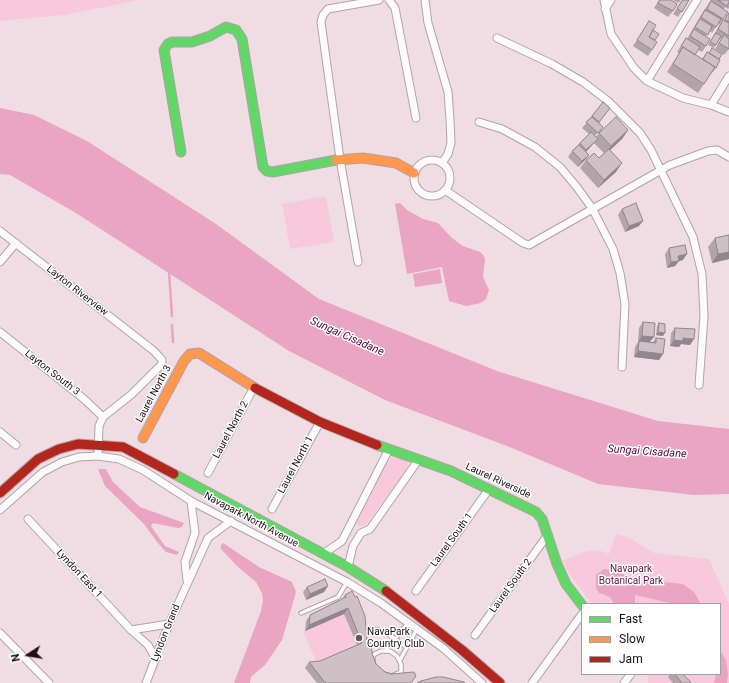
<!DOCTYPE html>
<style>
body{margin:0}
#map{position:relative;width:729px;height:683px;overflow:hidden;background:#f0dde4;font-family:Roboto,sans-serif}
canvas{display:block}
.legend{position:absolute;left:581px;top:603px;width:140px;height:72px;box-sizing:border-box;background:#fff;border:1px solid #a49fa1;margin:0;padding:5px 7px;list-style:none;font-size:12px;color:#1c1015}
.legend li{display:flex;align-items:center;gap:8px;height:20px}
.legend b{width:20px;border:1px solid #a49fa1}
.north{position:absolute;left:8px;top:635px;width:40px;height:40px;-webkit-text-stroke:3px #fff;paint-order:stroke;rotate:258deg;font-size:11px;font-weight:700;line-height:16px;text-align:center;color:#1c1015}
.north::after{content:'';display:block;margin:auto;width:14px;height:18px;background:#1c1015;clip-path:polygon(50% 0,100% 100%,50% 72%,0 100%)}
</style>
<div id="map">
<canvas width="729" height="683"></canvas>
<ul class="legend">
<li><b style="height:5px;background:#63d668"></b>Fast</li>
<li><b style="height:5px;background:#ff974d"></b>Slow</li>
<li><b style="height:5px;background:#b3261e"></b>Jam</li>
</ul>
<div class="north">N</div>
</div>
<script>
const ctx = document.querySelector('canvas').getContext('2d');
ctx.lineJoin = 'round';
function fill(path, color) {
  ctx.fillStyle = color;
  ctx.fill(path, 'evenodd');
}
function shape(rows) {
  const path = new Path2D();
  for (const r of rows) {
    if (r.length === 3) {
      path.moveTo(r[0] + r[2], r[1]);
      path.arc(r[0], r[1], r[2], 0, 2 * Math.PI);
      continue;
    }
    path.moveTo(r[0], r[1]);
    for (let i = 2; i < r.length; i += 2) path.lineTo(r[i], r[i + 1]);
  }
  return path;
}
function trace(path, color, width, dash) {
  ctx.strokeStyle = color;
  ctx.lineWidth = width;
  ctx.lineCap = dash ? 'butt' : 'round';
  ctx.setLineDash(dash || []);
  ctx.stroke(path);
}
function drawText(font, color, halo, rows, align = 'center') {
  ctx.font = font + ' Roboto,sans-serif';
  ctx.lineWidth = 3;
  ctx.setLineDash([]);
  ctx.textBaseline = 'middle';
  ctx.strokeStyle = halo;
  ctx.fillStyle = color;
  for (const [text, x, y, turn = 0] of rows) {
    ctx.save();
    ctx.translate(x, y);
    ctx.rotate((+turn || 0) * Math.PI / 180);
    ctx.textAlign = isNaN(turn) ? turn : align;
    if (halo) ctx.strokeText(text, 0, 0);
    ctx.fillText(text, 0, 0);
    ctx.restore();
  }
}
fill(shape([
 [0,0,140,0,64,15,0,21],
 [326,196,334,242,290,249,282,204],
 [393,457,407,460,408,468,365,526,358,526,356,520,389,459],
 [616,534,628,537,654,553,709,559,729,604,729,683,648,683,648,674,720,674,720,604,592,604,569,574,563,560,588,551,599,550,609,554],
 [344,614,358,649,318,666,303,631]
]), '#f8c9db');
fill(shape([
 [0,108,34,115,87,141,216,224,319,299,497,371,658,421,729,429,729,494,694,495,598,484,507,446,385,400,289,351,76,213,10,175,0,174],
 [400,203,407,210,423,219,438,223,452,238,463,246,480,252,484,256,485,260,483,277,489,290,486,299,481,303,466,306,449,301,442,267,407,274,395,204],
 [440,269,442,283,415,287,413,274],
 [98,469,106,469,113,482,140,507,184,523,182,527,178,528,153,523,151,526,165,546,179,552,177,555,166,552,157,542,144,524,105,486],
 [223,543,259,567,292,582,296,592,282,640,265,665,251,677,250,683,234,683,261,611,263,600,262,593,256,582,237,566,221,549,221,545],
 [604,569,619,571,637,583,655,581,683,584,694,592,701,604,674,604,635,595,635,604,614,604,610,597,599,593,596,588,596,575],
 [720,650,726,660,728,674,727,683,714,683,716,674,720,674]
]), '#e9a5c1');
trace(shape([
 [169,272,172,316],
 [172,325,173,342]
]), '#e9a5c1', 2.5);
const lane = shape([
 [301,613,338,597,347,582],
 [363,631,372,629,379,630,388,634,406,647],
 [381,651,390,651,397,656,401,664,401,672,391,676,384,674,377,670,373,663,373,655,381,651],
 [385,651,409,622],
 [400,660,417,629]
]);
const street = shape([
 [389,0,395,8,416,118],
 [425,0,428,23,448,92,450,120,451,143,448,154,442,163],
 [604,0,611,34,634,68,647,81,683,98,711,105,729,112],
 [605,9,611,0],
 [497,38,552,64,583,82,608,101,640,133,651,150,693,237,702,274,704,316,699,385],
 [647,81,697,0],
 [711,105,729,76],
 [479,122,502,129,535,147,560,167,576,186,592,208,613,249,620,273,625,304,622,367],
 [432,178,18],
 [445,190,523,243,529,245,670,165,708,151,717,150,729,157],
 [0,231,154,351,162,360,162,364,132,394,103,417,99,426,98,456],
 [0,262,16,243],
 [358,262,340,159,321,22,323,15,328,9,379,0],
 [0,332,84,399,103,417],
 [0,432,16,445],
 [208,473,254,387],
 [272,509,320,422],
 [0,510,43,472,62,462,79,457,98,456,119,459,143,470,191,501,347,582,381,603,443,648,482,683],
 [28,519,131,630,148,645,156,659],
 [323,554,342,541,389,449],
 [348,567,353,546,361,533,370,529,419,459],
 [187,580,185,562,195,533,191,501],
 [416,591,489,489],
 [131,630,169,624],
 [0,633,49,683],
 [475,635,547,536],
 [146,683,169,624,208,538,231,521],
 [532,683,582,614],
 [624,683,631,674]
]);
const fast = shape([
 [181,152,164,50,168,44,172,42,192,42,210,36,226,27,236,30,242,39,263,167,267,171,273,172,336,160],
 [377,445,451,471,536,512,542,519,557,564,566,584,582,605],
 [174,474,348,567,386,591]
]);
const slow = shape([
 [336,160,363,158,396,163,414,173],
 [143,438,184,361,190,354,199,353,255,388]
]);
const jam = shape([
 [255,388,320,422,377,445],
 [0,493,38,459,59,449,78,444,123,447,174,474],
 [386,591,462,650,500,683]
]);
trace(lane, '#b1a3a8', 5.5);
trace(street, '#b1a3a8', 9);
trace(fast, '#b1a3a8', 11);
trace(slow, '#b1a3a8', 11);
trace(jam, '#b1a3a8', 11);
trace(lane, '#fdfafb', 3.5);
trace(street, '#fdfafb', 7);
trace(fast, '#63d668', 9);
trace(slow, '#ff974d', 9);
trace(jam, '#b3261e', 9);
fill(shape([
 [659,0,671,0,673,11,668,17,654,8],
 [673,0,681,0,678,3],
 [682,0,689,0,678,17,673,14],
 [711,0,729,0,729,8,728,9,725,7,724,9,723,19,719,25,718,24,712,33,710,31,706,36,706,46,702,52,698,50,695,55,702,59,707,52,719,59,716,68,712,73,711,73,698,93,667,72,679,53,677,52,682,44,686,38,687,39,701,15],
 [729,13,729,49,724,55,715,49,721,39,720,38,714,48,708,45,719,26,723,20,724,20],
 [649,21,649,37,655,40,652,50,648,56,633,46],
 [610,108,599,123,603,127,595,136,596,137,599,133,628,130,622,139,610,150,616,172,598,188,580,168,586,160,599,158,604,153,594,143,586,152,585,160,578,167,568,157,572,151,589,134,582,128,592,116],
 [622,209,639,226,625,232,618,215],
 [729,235,729,259,712,263,708,247,715,238],
 [669,248,683,260,679,261,675,266,667,268,665,254],
 [643,322,650,342,653,342,656,338,663,354,659,360,634,357,635,347,638,342,639,328],
 [659,323,663,336,656,335,657,326],
 [675,328,690,345,681,344,679,347,670,346,671,333],
 [328,586,324,592,306,600,303,592,307,587],
 [345,595,367,640,376,664,385,672,411,683,317,683,305,668,309,662,320,661,357,645,344,614,305,631,306,621,310,615,342,599],
 [670,674,682,674,690,683,673,683,668,677]
]), '#b2a5aa');
fill(shape([
 [628,130,622,139,605,155,611,146],
 [598,139,593,144,582,156,586,150],
 [589,155,585,160,578,167,582,161],
 [622,163,616,172,598,188,604,180],
 [643,221,639,226,625,232,629,226],
 [729,252,729,259,712,263,718,254],
 [687,254,683,260,679,261,675,266,667,268,671,262,678,256],
 [658,332,665,333,663,336,656,335],
 [642,336,654,337,649,343,639,341,638,342],
 [683,338,694,339,690,345,681,344,679,347,670,346,674,340],
 [638,351,663,354,659,360,634,357],
 [328,586,324,592,306,600,310,594],
 [348,608,344,614,305,631,309,625]
]), '#91868b');
const building = shape([
 [660,0,671,0,677,4,673,11,658,3,660,0],
 [683,0,689,0,682,12,677,8,683,0],
 [718,0,729,0,729,2,727,6,718,0],
 [711,1,728,12,723,19,707,9,711,1],
 [705,10,721,19,716,27,701,17,705,10],
 [729,13,729,22,725,19,729,13],
 [700,19,712,26,708,35,695,27,700,19],
 [723,20,729,23,729,36,718,29,723,20],
 [649,21,656,25,649,37,657,42,652,50,637,40,649,21],
 [694,29,710,39,706,46,690,36,694,29],
 [653,30,659,34,655,40,649,37,653,30],
 [716,33,721,36,716,45,710,42,716,33],
 [724,35,729,39,729,49,719,43,724,35],
 [686,38,700,47,695,55,683,47,683,48,681,46,686,38],
 [683,47,715,67,704,84,673,64,683,47],
 [712,48,722,54,719,59,709,53,712,48],
 [707,52,720,60,716,68,703,59,707,52],
 [603,102,610,108,599,122,592,116,603,102],
 [592,117,603,127,598,133,586,122,592,117],
 [616,117,628,130,611,146,599,133,616,117],
 [591,132,598,139,586,150,580,143,591,132],
 [579,145,589,155,582,161,572,151,579,145],
 [609,149,622,163,604,180,586,160,594,153,599,158,609,149],
 [636,203,643,221,629,226,622,209,636,203],
 [729,235,729,252,718,254,715,238,729,235],
 [685,245,687,254,678,256,679,261,671,262,669,248,685,245],
 [643,322,655,323,654,337,642,336,643,322],
 [659,323,665,324,665,333,658,332,659,323],
 [675,328,695,329,694,339,683,338,683,341,674,340,675,328],
 [656,338,665,339,663,354,638,351,639,341,656,343,656,338],
 [325,579,328,586,310,594,307,587,325,579],
 [352,591,355,597,357,596,365,616,367,640,371,643,372,653,376,664,385,672,391,674,414,672,416,676,411,683,326,683,323,680,309,662,320,661,362,643,348,608,309,625,310,615,346,597,345,595,352,591],
 [675,674,682,674,691,682,690,683,682,683,675,674],
 [436,677,443,677,464,682,465,683,417,683,421,681,436,677]
]);
fill(building, '#cfc0c6');
trace(building, '#91868b', 1);
for (const [x, y, r, color] of [
 [359,638,4,"#66585d"]
]) {
  const dot = new Path2D();
  dot.arc(x, y, r, 0, 2 * Math.PI);
  ctx.fillStyle = color;
  ctx.fill(dot);
  trace(dot, '#fff', 1.5);
}
drawText('10px', '#1c1015', '#fff', [
 ["Layton Riverview",77,291,38],
 ["Layton South 3",52,373,38],
 ["Laurel North 3",154,394,-62],
 ["Laurel North 2",231,430,-62],
 ["Laurel North 1",296,465,-62],
 ["Laurel Riverside",498,481,25],
 ["Navapark North Avenue",251,520,28],
 ["Laurel South 1",452,540,-54],
 ["Lyndon East 1",79,574,47],
 ["Laurel South 2",511,586,-54],
 ["Lyndon Grand",166,633,-68]
]);
drawText('10px', '#64163e', '#fff', [
 ["Navapark",631,569],
 ["Botanical Park",631,581]
]);
drawText('10px', '#1c1015', '#fff', [
 ["NavaPark",367,632],
 ["Country Club",367,644]
], 'left');
drawText('italic 11px', '#570733', '#fff', [
 ["Sungai Cisadane",347,337,24],
 ["Sungai Cisadane",647,452,4]
]);
</script>
